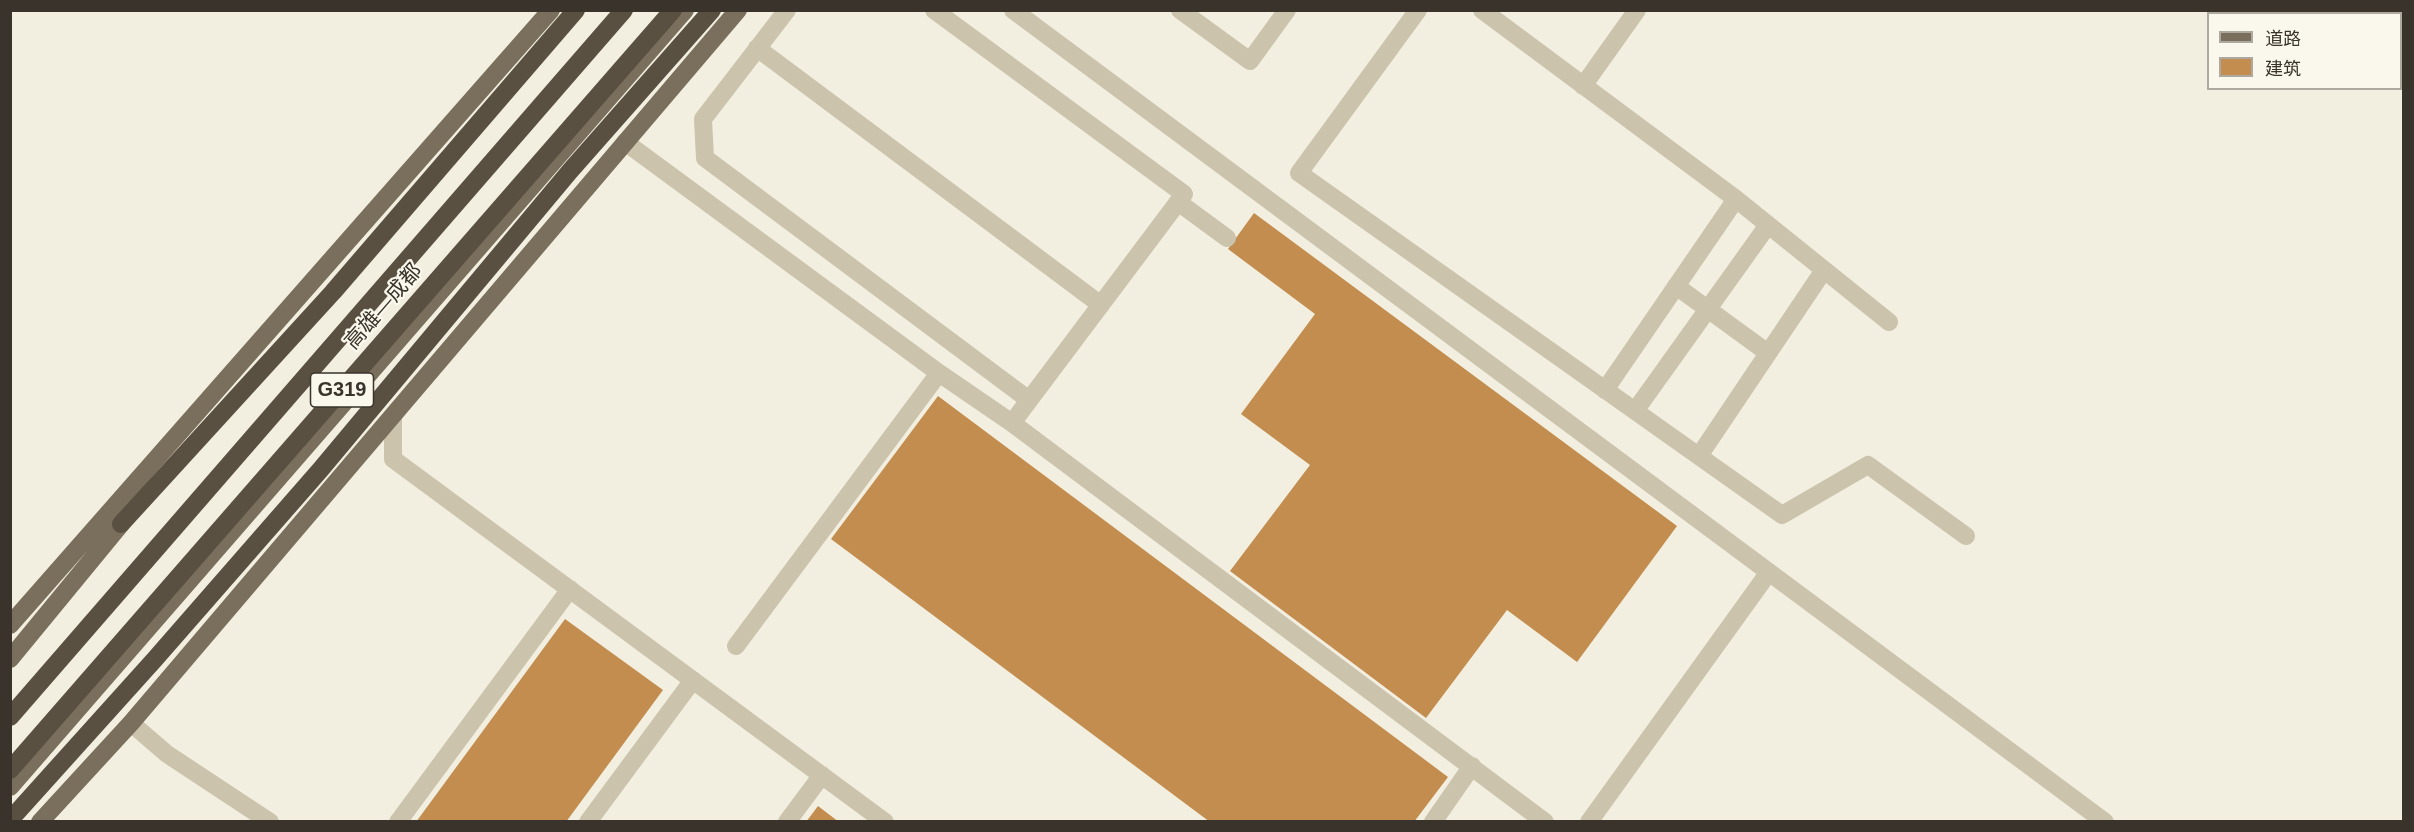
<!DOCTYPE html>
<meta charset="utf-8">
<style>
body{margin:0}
#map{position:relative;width:2414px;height:832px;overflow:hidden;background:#f2efe0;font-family:Arial,"Noto Sans SC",sans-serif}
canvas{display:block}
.frame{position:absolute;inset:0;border:12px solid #39332b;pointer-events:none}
.legend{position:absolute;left:2207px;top:12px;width:195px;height:78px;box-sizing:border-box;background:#faf8ec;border:2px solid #ada99f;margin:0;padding:8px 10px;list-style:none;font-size:18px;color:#39332b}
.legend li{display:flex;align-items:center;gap:12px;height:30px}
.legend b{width:30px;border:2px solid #ada99f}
</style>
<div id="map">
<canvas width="2414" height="832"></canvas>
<div class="frame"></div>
<ul class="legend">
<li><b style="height:8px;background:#7a6f5c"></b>道路</li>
<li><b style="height:16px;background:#c28d4e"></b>建筑</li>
</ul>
</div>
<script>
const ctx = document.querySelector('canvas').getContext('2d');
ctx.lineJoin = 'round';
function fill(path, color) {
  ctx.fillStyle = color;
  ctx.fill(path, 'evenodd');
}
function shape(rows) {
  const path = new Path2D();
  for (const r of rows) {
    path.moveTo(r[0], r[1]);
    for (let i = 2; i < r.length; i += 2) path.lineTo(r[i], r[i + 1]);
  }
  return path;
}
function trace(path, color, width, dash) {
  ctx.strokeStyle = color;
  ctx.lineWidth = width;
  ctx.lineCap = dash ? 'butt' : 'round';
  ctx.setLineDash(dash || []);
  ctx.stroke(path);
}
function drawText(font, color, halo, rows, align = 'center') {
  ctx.font = font + ' Arial,"Noto Sans SC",sans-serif';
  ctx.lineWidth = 4.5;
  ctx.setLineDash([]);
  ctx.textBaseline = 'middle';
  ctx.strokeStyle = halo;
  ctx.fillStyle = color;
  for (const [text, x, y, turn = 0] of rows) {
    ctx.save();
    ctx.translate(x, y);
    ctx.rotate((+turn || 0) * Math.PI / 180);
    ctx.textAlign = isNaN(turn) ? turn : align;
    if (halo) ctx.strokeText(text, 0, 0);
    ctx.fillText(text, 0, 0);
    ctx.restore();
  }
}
fill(shape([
 [1254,213,1677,526,1577,662,1507,610,1426,718,1230,571,1310,465,1241,414,1315,314,1228,249],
 [938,396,1448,777,1414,822,1210,822,831,539],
 [565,619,663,690,566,822,416,822],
 [818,806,839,822,806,822]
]), '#c28d4e');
trace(shape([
 [787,10,703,119,705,158,1029,400],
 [934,10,1184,194,1012,423],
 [1013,10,2105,822],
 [1180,10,1250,61,1287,10],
 [1418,10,1299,173,1782,515,1868,465,1966,536],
 [1482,10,1736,199,1889,322],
 [757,48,1101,305],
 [1583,86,1637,10],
 [625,142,939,373,1012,423,1545,822],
 [1178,202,1227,238],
 [1676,286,1768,353],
 [1605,390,1736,199],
 [1635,411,1768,225],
 [393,416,393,459,885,822],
 [1699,456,1824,270],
 [736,646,939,373],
 [131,723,167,754,270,822],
 [398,822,570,589],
 [588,822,693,680],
 [787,822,822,775],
 [1433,822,1472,766],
 [1589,822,1769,572]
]), '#cbc3ac', 18);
trace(shape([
 [10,625,551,10],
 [10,659,121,524],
 [10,787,685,10],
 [40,822,131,723,738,10]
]), '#7a6f5c', 18);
trace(shape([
 [121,524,333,292,576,10],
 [10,717,624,10],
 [10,770,673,10],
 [10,820,155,659,321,469,570,171,712,10]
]), '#595042', 18);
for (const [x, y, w] of [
 [342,390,63]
]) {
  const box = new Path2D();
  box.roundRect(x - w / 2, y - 17, w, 34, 4.5);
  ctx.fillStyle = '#faf8ec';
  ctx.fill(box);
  trace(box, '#39332b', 1.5);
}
drawText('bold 20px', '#39332b', null, [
 ["G319",342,390]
]);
drawText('21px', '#39332b', '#faf8ec', [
 ["高雄—成都",384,307,-49]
]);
</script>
